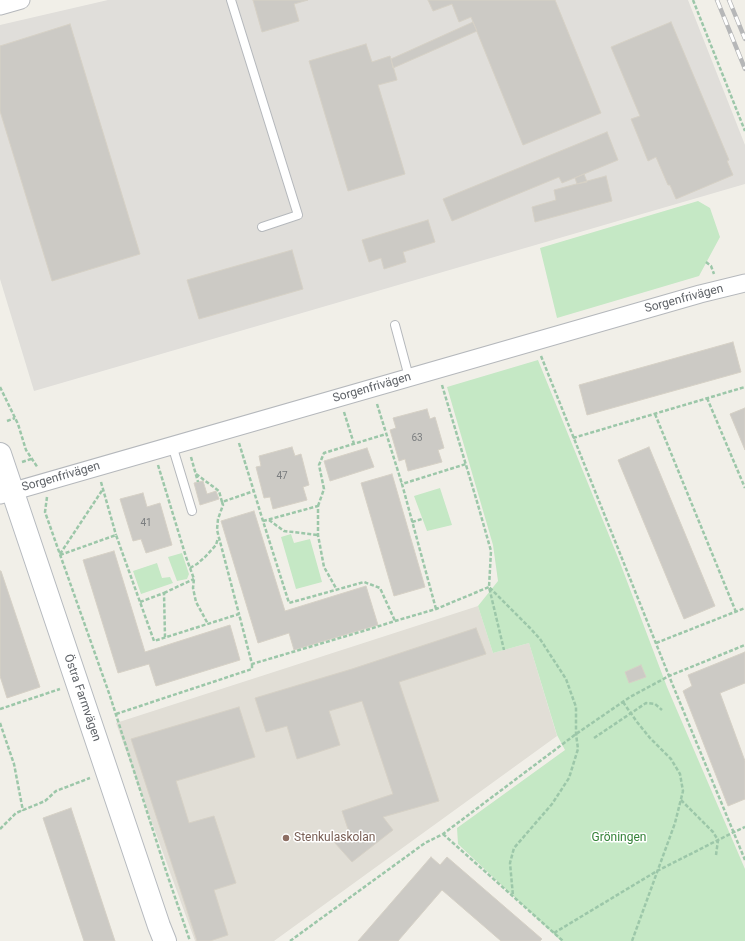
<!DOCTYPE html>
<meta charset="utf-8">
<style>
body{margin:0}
canvas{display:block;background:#f1efe8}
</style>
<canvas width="745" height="941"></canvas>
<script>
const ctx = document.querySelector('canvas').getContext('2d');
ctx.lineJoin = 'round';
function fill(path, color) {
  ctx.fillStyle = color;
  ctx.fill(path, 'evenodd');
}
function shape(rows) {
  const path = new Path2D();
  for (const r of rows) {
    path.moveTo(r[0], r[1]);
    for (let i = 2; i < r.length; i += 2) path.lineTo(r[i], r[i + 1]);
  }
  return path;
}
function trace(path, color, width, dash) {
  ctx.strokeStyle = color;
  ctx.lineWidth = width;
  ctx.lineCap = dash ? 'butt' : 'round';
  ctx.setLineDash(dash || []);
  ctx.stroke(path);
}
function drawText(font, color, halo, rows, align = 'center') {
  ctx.font = font + ' Roboto,sans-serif';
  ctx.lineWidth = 3;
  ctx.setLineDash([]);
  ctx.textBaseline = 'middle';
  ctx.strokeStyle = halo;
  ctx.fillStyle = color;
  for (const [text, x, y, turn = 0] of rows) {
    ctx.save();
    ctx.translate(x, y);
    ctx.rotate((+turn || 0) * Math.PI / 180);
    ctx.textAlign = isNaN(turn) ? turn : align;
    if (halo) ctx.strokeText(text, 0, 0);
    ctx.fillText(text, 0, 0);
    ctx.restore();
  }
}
fill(shape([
 [108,0,688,0,745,145,745,184,34,391,0,279,0,25]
]), '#e0deda');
fill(shape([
 [478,606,493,653,529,643,557,736,274,941,195,941,116,723]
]), '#e1ded6');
fill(shape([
 [698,201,710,208,720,237,699,276,557,318,540,248],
 [538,360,619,560,667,687,745,869,745,941,561,941,458,844,457,828,565,750,557,735,529,643,493,653,478,606,498,581,493,545,447,387],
 [440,488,452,525,427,531,414,496],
 [291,534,294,543,310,539,322,582,296,589,281,537],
 [182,553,189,574,187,579,177,581,168,557],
 [157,563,162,578,170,577,173,583,141,594,133,571]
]), '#c5e8c5');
const building = shape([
 [253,0,308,0,294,4,299,21,262,32,253,0],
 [428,0,555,0,601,113,523,145,471,17,459,22,452,4,433,11,428,0],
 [473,22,477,31,393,68,391,59,473,22],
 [671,22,729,160,727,161,733,175,676,199,670,185,668,185,656,157,648,161,631,119,640,116,611,47,671,22],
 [70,24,140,254,52,281,0,111,0,46,70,24],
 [366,44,372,62,390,56,391,59,397,80,378,85,405,174,348,191,309,61,366,44],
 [607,132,618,160,562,183,559,177,452,221,443,199,607,132],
 [584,174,587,182,577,184,575,178,584,174],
 [606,176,612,201,535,222,532,207,556,200,554,190,606,176],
 [428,220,435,242,403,252,406,262,384,269,381,258,369,262,362,240,428,220],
 [292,250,303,289,199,319,187,280,292,250],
 [733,342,741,372,587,415,579,385,733,342],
 [745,408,745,450,730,414,745,408],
 [427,409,430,419,435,417,444,448,438,450,442,462,408,471,405,459,399,461,395,447,390,430,396,428,393,418,427,409],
 [292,447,295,456,301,454,309,485,303,487,307,500,273,509,270,497,264,498,256,467,261,466,259,456,292,447],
 [649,447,715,606,684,619,618,460,649,447],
 [367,448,374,467,330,481,324,461,367,448],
 [392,474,425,587,394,596,361,483,392,474],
 [203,481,207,494,216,491,219,499,200,505,194,483,203,481],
 [143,493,147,507,160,503,172,545,146,553,141,539,133,541,120,499,143,493],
 [254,511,285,611,366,586,378,625,294,650,289,633,258,643,221,521,254,511],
 [114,551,145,652,230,625,240,660,156,686,149,664,118,673,83,560,114,551],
 [0,571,1,571,40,687,7,698,0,676,0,571],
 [476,628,486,654,399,682,439,801,383,817,393,830,352,862,335,843,349,832,342,811,393,794,362,701,329,711,340,745,297,759,287,726,266,732,255,698,352,669,476,628],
 [745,652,745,683,720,693,745,761,745,799,728,806,683,691,692,686,688,675,745,652],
 [641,665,646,677,629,683,625,672,641,665],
 [239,707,255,757,176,781,189,823,214,816,236,883,214,890,228,935,210,941,197,941,131,739,239,707],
 [71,808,115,941,84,941,43,818,71,808],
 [431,857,440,865,447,857,542,939,540,941,501,941,442,890,398,941,358,941,431,857]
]);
fill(building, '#cccac5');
trace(building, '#d6d1c6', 1);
const lane = shape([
 [231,0,298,215,262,227],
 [395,325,409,377],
 [172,445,192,511]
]);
const street = shape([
 [0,6,21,0],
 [0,495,700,294,745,283]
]);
const secondary = shape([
 [0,454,159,926,165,941]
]);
trace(lane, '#b5b8bc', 10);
trace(street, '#b5b8bc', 19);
trace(secondary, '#b6babf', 24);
trace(shape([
 [693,0,745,131],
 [706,262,711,266,714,274],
 [541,356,669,676,745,860],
 [442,385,478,505,491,551,489,587,530,628,540,639,566,679,576,707,576,734,578,749,569,778,552,804,514,848,510,863,513,896],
 [0,387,18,424,26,450,38,468],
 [707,398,745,488],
 [377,404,402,484],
 [344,412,354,444],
 [655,414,736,612],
 [7,421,15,418],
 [573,438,745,387],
 [239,443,263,521,289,603,364,582,380,588,395,621],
 [191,457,198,482],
 [22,462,31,459],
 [158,465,186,557,194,579,193,588,196,602,208,624],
 [196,474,219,491,222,502,254,491],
 [101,482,116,535],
 [47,497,45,512,110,696,166,871,190,941],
 [222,502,223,505,218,519,217,530,239,614],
 [318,506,324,489,319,465,324,453,386,434],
 [269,520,284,531,318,535],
 [263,521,318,506,318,535,324,567,337,590],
 [412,522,422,519],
 [60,554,103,489],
 [60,555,116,535,154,641,239,614,252,664,370,629,395,621,436,609,489,587,504,650],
 [190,568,197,564,205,557,216,545,218,538],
 [164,593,194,579],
 [140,602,164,593,165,637],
 [436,609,402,484,466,464],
 [656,643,745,608],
 [623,702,637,722,650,738,671,759,680,774,683,791,675,823,632,941],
 [0,709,60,689],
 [116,714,252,669,252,664],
 [0,723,14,764,23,811],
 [594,738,646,703,655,704,662,710],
 [681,800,713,832,718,840,716,855],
 [0,829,16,813,45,801,56,791,90,778],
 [443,834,563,941],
 [554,933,657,871,734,832,745,827],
 [290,941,425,843,443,834,576,734,630,697,669,676,745,645]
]), '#9cc7a9', 2.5, [4, 2]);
trace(lane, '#fff', 8);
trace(street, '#fff', 17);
trace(secondary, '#fff', 22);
const rail = shape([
 [717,0,745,69],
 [729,0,745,39]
]);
trace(rail, '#b6b7b8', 4.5);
trace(rail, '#fff', 3, [9]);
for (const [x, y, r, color] of [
 [286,838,4,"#8d6e63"]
]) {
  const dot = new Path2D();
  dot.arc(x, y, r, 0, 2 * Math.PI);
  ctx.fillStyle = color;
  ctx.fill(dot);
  trace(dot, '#fff', 1.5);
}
drawText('10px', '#7a7d7f', null, [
 ["63",417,438],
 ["47",282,476],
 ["41",146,523]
]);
drawText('12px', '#5f6368', '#fff', [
 ["Sorgenfrivägen",684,299,-15],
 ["Sorgenfrivägen",372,388,-16],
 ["Sorgenfrivägen",61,477,-16],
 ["Östra Farmvägen",82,698,71]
]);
drawText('12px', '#785e54', '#fff', [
 ["Stenkulaskolan",294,838]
], 'left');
drawText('12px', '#348238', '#fff', [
 ["Gröningen",619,838]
]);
</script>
